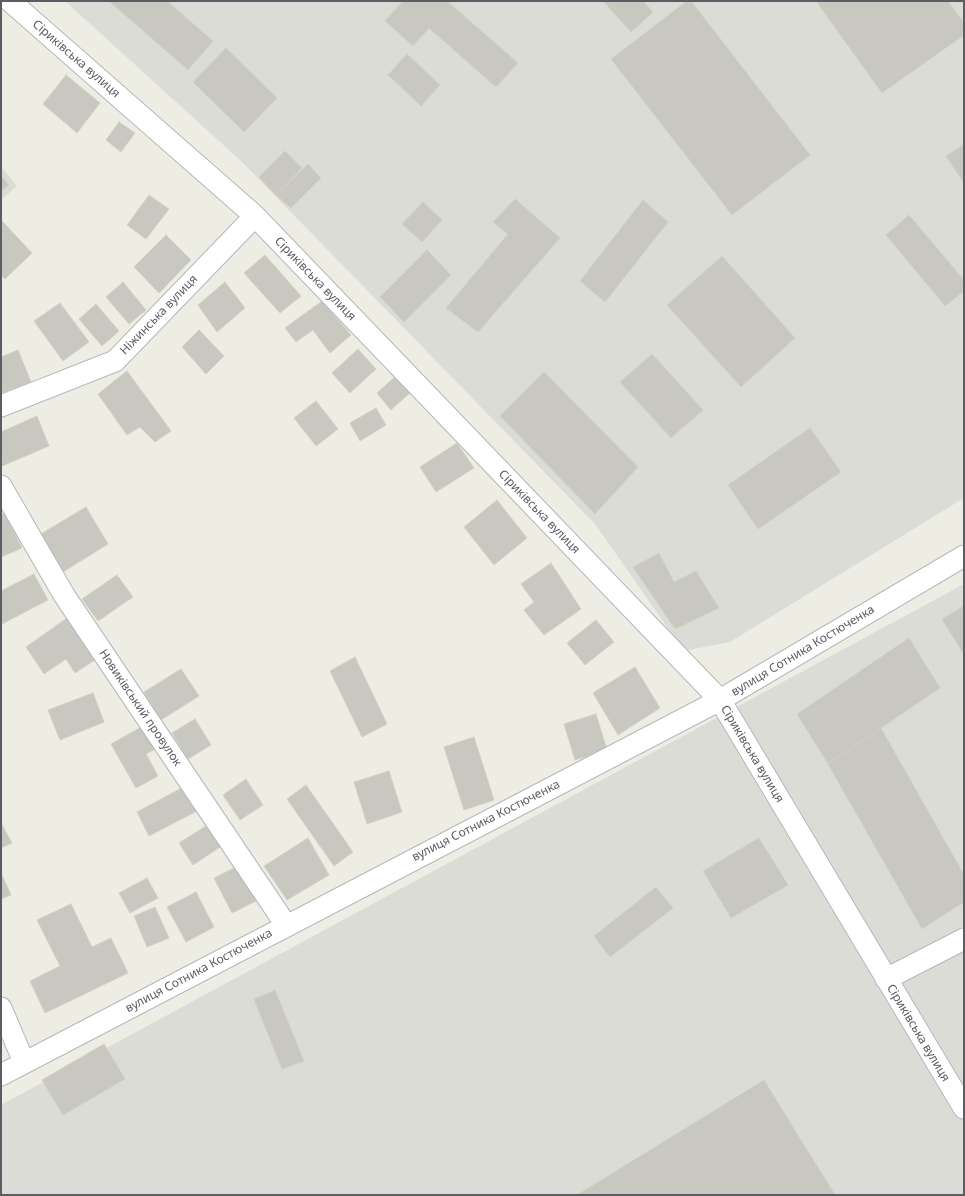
<!DOCTYPE html>
<meta charset="utf-8">
<style>
body{margin:0}
#map{position:relative;width:965px;height:1196px;overflow:hidden;background:#edede4;font-family:"Noto Sans",sans-serif}
canvas{display:block}
.frame{position:absolute;inset:0;border:2px solid #5c5d63;pointer-events:none}
</style>
<div id="map">
<canvas width="965" height="1196"></canvas>
<div class="frame"></div>
</div>
<script>
const ctx = document.querySelector('canvas').getContext('2d');
ctx.lineJoin = 'round';
function fill(path, color) {
  ctx.fillStyle = color;
  ctx.fill(path, 'evenodd');
}
function shape(rows) {
  const path = new Path2D();
  for (const r of rows) {
    path.moveTo(r[0], r[1]);
    for (let i = 2; i < r.length; i += 2) path.lineTo(r[i], r[i + 1]);
  }
  return path;
}
function trace(path, color, width, dash) {
  ctx.strokeStyle = color;
  ctx.lineWidth = width;
  ctx.lineCap = dash ? 'butt' : 'round';
  ctx.setLineDash(dash || []);
  ctx.stroke(path);
}
function drawText(font, color, halo, rows, align = 'center') {
  ctx.font = font + ' "Noto Sans",sans-serif';
  ctx.lineWidth = 3;
  ctx.setLineDash([]);
  ctx.textBaseline = 'middle';
  ctx.strokeStyle = halo;
  ctx.fillStyle = color;
  for (const [text, x, y, turn = 0] of rows) {
    ctx.save();
    ctx.translate(x, y);
    ctx.rotate((+turn || 0) * Math.PI / 180);
    ctx.textAlign = isNaN(turn) ? turn : align;
    if (halo) ctx.strokeText(text, 0, 0);
    ctx.fillText(text, 0, 0);
    ctx.restore();
  }
}
fill(shape([
 [65,1,964,1,964,498,730,642,684,651,595,524,241,161],
 [1,167,17,186,1,200],
 [964,584,964,1195,1,1195,1,1105]
]), '#dcdcd6');
const building = shape([
 [109,1,167,1,213,41,188,70,109,1],
 [403,1,447,1,518,63,496,87,429,28,413,46,385,21,403,1],
 [603,1,643,1,653,12,631,32,603,1],
 [687,1,691,1,810,155,732,215,611,59,687,1],
 [816,1,948,1,964,23,964,35,882,93,816,1],
 [226,48,277,98,244,132,193,82,226,48],
 [407,54,440,85,421,106,388,75,407,54],
 [66,75,100,103,77,133,43,104,66,75],
 [119,122,135,133,121,152,106,140,119,122],
 [964,144,964,183,946,156,964,144],
 [285,151,302,168,276,195,259,177,285,151],
 [308,164,321,178,291,208,276,195,308,164],
 [1,176,9,185,1,191,1,176],
 [149,195,169,209,146,239,127,225,149,195],
 [515,199,560,238,478,332,446,308,508,234,493,222,515,199],
 [643,200,668,222,605,302,580,281,643,200],
 [423,202,442,220,422,242,402,224,423,202],
 [909,215,964,280,964,291,945,306,886,235,909,215],
 [2,221,32,253,5,279,1,275,2,221],
 [166,235,191,260,159,293,134,267,166,235],
 [427,250,451,275,404,322,380,297,427,250],
 [265,255,301,296,280,313,244,273,265,255],
 [722,256,795,338,741,387,667,305,722,256],
 [123,282,146,310,129,324,106,297,123,282],
 [225,282,245,308,217,332,198,305,225,282],
 [322,301,351,335,330,353,313,330,296,342,285,328,322,301],
 [60,303,89,342,63,361,34,321,60,303],
 [96,304,119,331,102,346,79,319,96,304],
 [199,330,224,356,206,374,182,347,199,330],
 [358,349,376,369,350,393,332,373,358,349],
 [18,350,31,382,1,393,1,357,18,350],
 [652,354,703,410,671,438,620,382,652,354],
 [127,371,171,431,155,442,140,427,127,435,98,394,127,371],
 [544,372,638,467,595,514,500,416,544,372],
 [398,374,413,390,391,410,377,393,398,374],
 [316,401,338,429,316,446,294,418,316,401],
 [376,408,386,425,360,441,350,423,376,408],
 [37,416,49,446,2,466,1,432,37,416],
 [810,428,841,472,758,529,728,485,810,428],
 [457,443,474,468,436,492,420,467,457,443],
 [497,500,527,538,494,565,464,527,497,500],
 [86,507,108,544,63,572,41,534,86,507],
 [5,513,22,548,1,557,1,515,5,513],
 [659,553,674,582,696,571,719,608,675,629,633,567,659,553],
 [551,563,581,609,544,635,524,610,534,602,521,584,551,563],
 [34,574,48,600,2,624,1,591,34,574],
 [117,575,133,597,98,621,82,599,117,575],
 [964,606,964,655,942,619,964,606],
 [67,618,95,660,75,673,66,659,44,674,26,647,67,618],
 [596,620,614,642,585,665,567,643,596,620],
 [909,638,940,688,828,764,797,714,909,638],
 [355,657,387,724,362,737,330,671,355,657],
 [635,667,660,708,618,735,593,693,635,667],
 [181,669,199,696,161,720,144,692,181,669],
 [93,693,104,722,60,740,48,710,93,693],
 [596,714,607,750,575,760,564,724,596,714],
 [195,719,211,745,188,759,172,733,195,719],
 [145,725,157,748,146,754,158,776,136,788,111,744,145,725],
 [881,728,964,875,964,902,922,929,828,764,881,728],
 [474,737,494,800,464,810,444,747,474,737],
 [389,771,402,812,367,824,354,782,389,771],
 [246,779,263,805,240,820,223,795,246,779],
 [306,785,353,852,334,866,287,799,306,785],
 [185,786,197,811,149,836,137,812,185,786],
 [1,823,12,843,1,848,1,823],
 [209,824,223,845,193,865,179,843,209,824],
 [308,838,329,875,287,900,264,866,308,838],
 [759,838,788,885,731,918,703,871,759,838],
 [238,866,256,901,232,913,214,878,238,866],
 [1,873,11,895,1,899,1,873],
 [147,878,158,898,130,913,119,893,147,878],
 [656,887,673,908,610,957,594,936,656,887],
 [196,892,214,927,186,942,167,907,196,892],
 [71,904,92,947,111,938,128,973,45,1013,30,981,60,966,37,920,71,904],
 [155,907,169,938,147,947,134,916,155,907],
 [275,990,304,1061,282,1069,254,999,275,990],
 [104,1044,125,1079,63,1115,42,1080,104,1044],
 [764,1080,835,1195,577,1195,764,1080]
]);
fill(building, '#c9c8c0');
trace(building, '#d1d1c3', 1);
const minor = shape([
 [10,1,255,216,720,700,964,1108],
 [1,406,115,361,255,216],
 [1,486,64,595,286,925],
 [886,979,964,939],
 [1,1008,24,1062],
 [1,1075,720,700,964,556]
]);
trace(minor, '#b6b7bd', 23);
trace(minor, '#fff', 21);
drawText('12px', '#5c5d63', '#fff', [
 ["Сіриківська вулиця",76,59,41],
 ["Сіриківська вулиця",315,279,46],
 ["Ніжинська вулиця",159,315,-46],
 ["Сіриківська вулиця",539,512,46],
 ["вулиця Сотника Костюченка",803,651,-31],
 ["Новиківський провулок",140,708,56],
 ["Сіриківська вулиця",752,754,59],
 ["вулиця Сотника Костюченка",486,821,-27],
 ["вулиця Сотника Костюченка",199,971,-28],
 ["Сіриківська вулиця",918,1033,59]
]);
</script>
